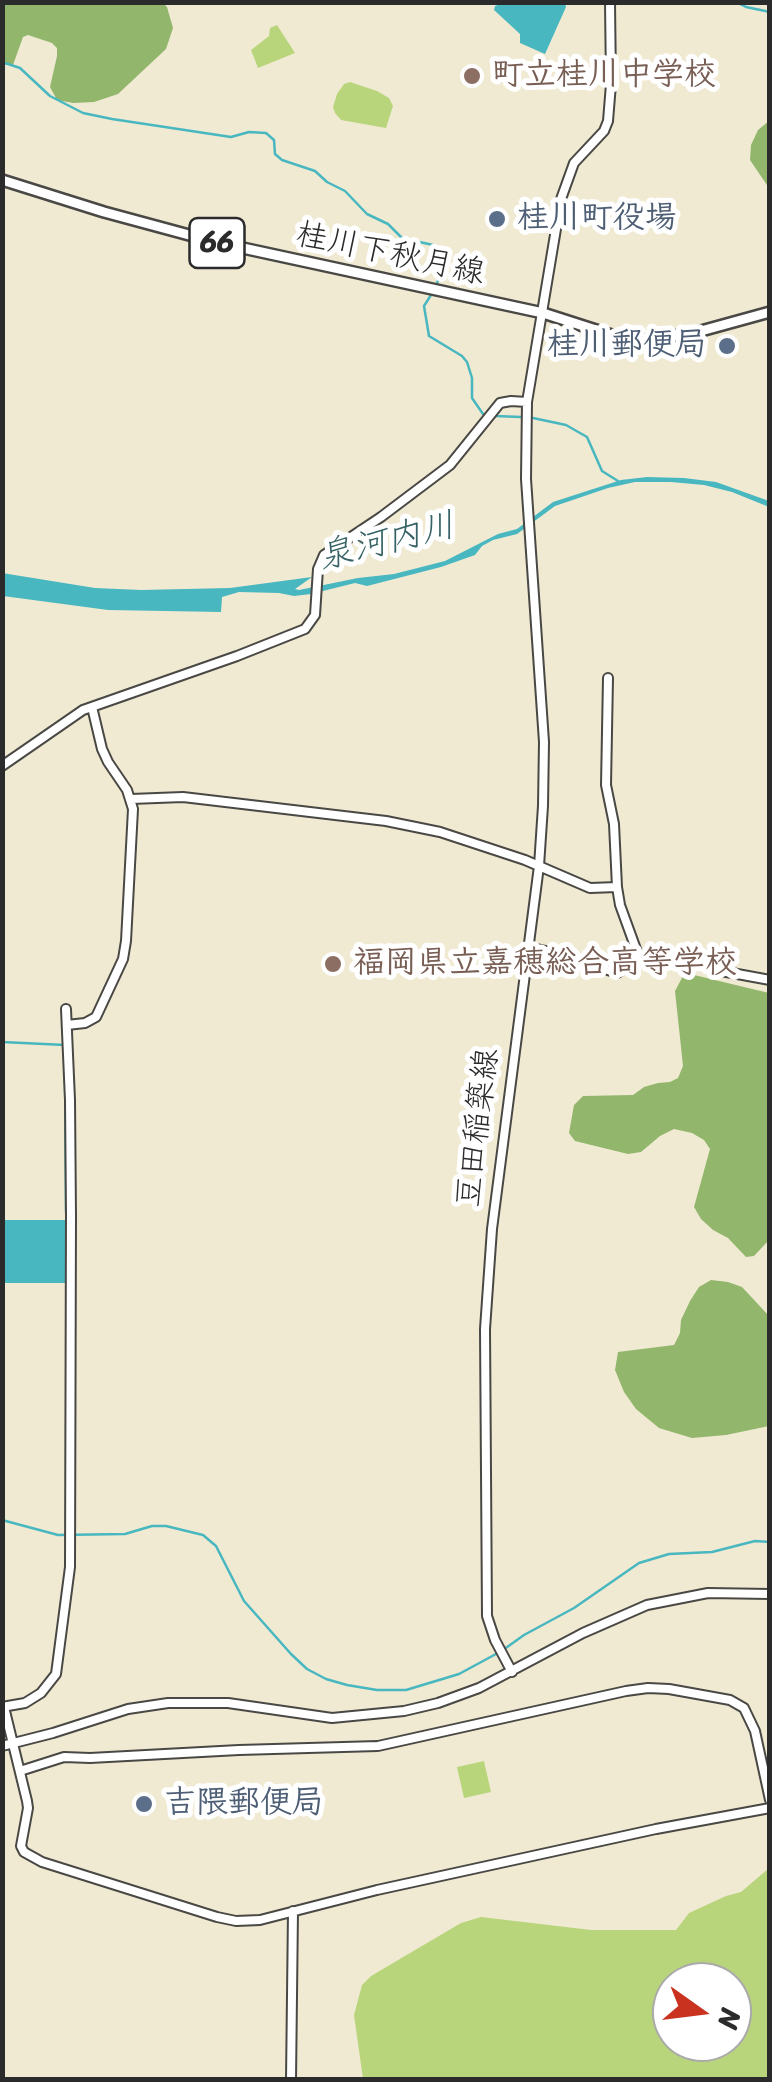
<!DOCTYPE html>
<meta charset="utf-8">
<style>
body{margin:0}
#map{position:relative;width:772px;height:2082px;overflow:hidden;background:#f0ead3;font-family:Sriracha,sans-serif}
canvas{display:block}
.frame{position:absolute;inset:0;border:5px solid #2b2b2b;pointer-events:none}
.north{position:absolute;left:652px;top:1962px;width:100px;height:100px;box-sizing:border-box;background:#fff;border:2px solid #aaa;border-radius:50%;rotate:104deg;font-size:28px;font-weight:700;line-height:40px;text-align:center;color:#2b2b2b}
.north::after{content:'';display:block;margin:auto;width:35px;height:45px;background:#c8321e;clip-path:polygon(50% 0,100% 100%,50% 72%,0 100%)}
</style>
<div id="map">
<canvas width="772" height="2082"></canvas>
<div class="frame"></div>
<div class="north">N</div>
</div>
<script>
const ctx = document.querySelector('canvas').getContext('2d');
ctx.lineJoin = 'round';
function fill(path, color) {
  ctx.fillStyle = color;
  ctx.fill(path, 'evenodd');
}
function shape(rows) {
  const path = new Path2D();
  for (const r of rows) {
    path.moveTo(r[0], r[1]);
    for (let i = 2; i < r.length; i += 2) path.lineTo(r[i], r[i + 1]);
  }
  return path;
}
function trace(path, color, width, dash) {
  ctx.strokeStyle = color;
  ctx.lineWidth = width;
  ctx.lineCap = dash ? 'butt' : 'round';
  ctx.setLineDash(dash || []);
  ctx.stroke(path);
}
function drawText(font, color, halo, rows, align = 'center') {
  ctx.font = font + ' Sriracha,"Klee One",sans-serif';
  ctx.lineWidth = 10;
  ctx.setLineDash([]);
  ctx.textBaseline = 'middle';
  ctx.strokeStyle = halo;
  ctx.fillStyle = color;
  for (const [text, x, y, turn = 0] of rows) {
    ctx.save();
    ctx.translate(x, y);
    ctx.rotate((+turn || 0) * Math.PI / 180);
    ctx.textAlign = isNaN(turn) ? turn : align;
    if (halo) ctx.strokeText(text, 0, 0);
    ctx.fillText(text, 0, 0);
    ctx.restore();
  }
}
fill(shape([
 [277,25,295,53,258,68,251,50,269,36,270,28],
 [350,82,377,91,389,98,393,106,386,128,341,120,335,113,333,107,337,94,344,84],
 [484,1761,491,1792,464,1798,457,1767],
 [769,1868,769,2079,363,2079,354,2015,362,1985,371,1976,461,1923,481,1917,591,1930,676,1930,689,1913,726,1896,741,1892],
 [732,1982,732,2042,672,2042,672,1982]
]), '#b9d57c');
fill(shape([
 [2,3,163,3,167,7,173,28,166,49,118,94,94,102,73,103,57,100,50,87,57,56,57,48,52,43,28,35,23,37,13,65,6,65,3,62],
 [769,121,769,188,750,160,751,145,758,130],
 [694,975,769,993,769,1240,754,1256,746,1257,728,1238,713,1230,701,1219,694,1207,710,1149,704,1140,692,1133,674,1129,660,1136,641,1152,628,1154,575,1141,569,1133,574,1105,583,1096,633,1095,644,1087,658,1083,670,1082,678,1078,683,1066,675,991,683,976],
 [711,1280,728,1282,742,1287,769,1316,769,1426,726,1435,692,1438,659,1428,636,1409,624,1392,615,1370,618,1352,674,1345,680,1333,681,1320,690,1301,699,1287]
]), '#92b66c');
fill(shape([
 [503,3,565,3,566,7,545,54,520,43,520,34,494,10,495,6],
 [647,477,684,478,716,482,769,501,769,507,732,492,704,485,671,482,635,482,608,488,555,506,517,534,493,540,482,546,475,555,441,567,367,586,355,583,311,594,294,596,279,593,239,592,222,597,221,612,108,610,3,596,2,573,95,588,141,590,230,588,312,577,295,589,299,590,358,578,394,574,445,561,498,534,517,529,553,502,621,480],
 [4,1220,65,1220,65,1283,4,1283]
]), '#48b7c0');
trace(shape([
 [736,2,746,7,770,12],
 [2,62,20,68,50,96,83,113,112,119,231,137,249,132,266,133,274,140,275,154,282,160,315,171,327,182,345,191,367,214,388,224,402,238,433,245,441,256,442,271,435,288],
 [431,295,424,306,429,336,462,356,467,362,472,378,472,398,483,414,487,415],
 [495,416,521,417],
 [533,418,566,425,587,437,602,471,618,481],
 [2,1042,65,1045],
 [65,1068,66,1212],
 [2,1520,58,1535,125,1534,152,1526,166,1526,203,1535,216,1546,244,1601,291,1654,307,1669,326,1679,347,1685,377,1690,406,1690,459,1674,496,1654],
 [503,1650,524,1635,574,1608,639,1563,669,1554,712,1552,755,1541,770,1542]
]), '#48b7c0', 2.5);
const secondary = shape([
 [608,678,606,785,614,824,617,887,620,905,640,960],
 [2,766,83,710,237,656,305,629,315,615,318,569,324,555,381,517,450,465,500,403,511,401,527,402],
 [131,799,183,797,386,821,440,832,525,860,590,888,617,887],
 [528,947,559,954,617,973,640,960,683,956,701,961,721,971,770,980],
 [67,1025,85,1023,96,1017,123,959,126,941,133,809,127,790,108,762,102,749,92,707],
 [512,1672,495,1640,487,1616,485,1329,492,1229,539,866,543,806,544,742,526,479,527,402,561,199,574,163,604,131,608,121,611,84,610,2],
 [2,1707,25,1703,41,1693,56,1674,70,1567,71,1216,70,1100,66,1009],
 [4,1707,27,1801,28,1808,21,1846,24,1852,42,1862,217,1917,236,1921,260,1920,377,1890,656,1829,770,1808],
 [2,1746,53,1733,128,1709,168,1703,228,1703,332,1718,404,1711,438,1703,479,1688,583,1633,647,1605,708,1593,770,1594],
 [20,1771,64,1757,90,1758,239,1750,378,1746,626,1691,648,1688,669,1689,730,1700,744,1708,755,1731,770,1800],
 [291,2080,293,1911]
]);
const primary = shape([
 [2,180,104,212,215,242,543,313,624,339,640,340,690,334,770,312]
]);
trace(secondary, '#494844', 12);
trace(primary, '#494844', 14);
trace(secondary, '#fff', 8);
trace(primary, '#fff', 9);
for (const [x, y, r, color] of [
 [472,76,10,"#8d6e63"],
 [497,219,10,"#5c6f8a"],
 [727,346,10,"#5c6f8a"],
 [333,964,10,"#8d6e63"],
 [144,1804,10,"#5c6f8a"]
]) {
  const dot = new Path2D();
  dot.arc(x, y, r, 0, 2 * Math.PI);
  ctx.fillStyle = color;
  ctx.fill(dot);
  trace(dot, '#fff', 4);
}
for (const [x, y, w] of [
 [217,243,55]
]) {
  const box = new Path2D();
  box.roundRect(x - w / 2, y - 25, w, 50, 8);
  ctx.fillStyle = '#fff';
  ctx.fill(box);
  trace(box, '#2b2b2b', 2.5);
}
drawText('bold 30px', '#2b2b2b', null, [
 ["66",217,243]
]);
drawText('bold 32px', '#785e54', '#fff', [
 ["町立桂川中学校",492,76],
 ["福岡県立嘉穂総合高等学校",353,964]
], 'left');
drawText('bold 32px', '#4e5e75', '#fff', [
 ["桂川町役場",517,219],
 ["桂川郵便局",707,346,"right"],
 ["吉隈郵便局",164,1804]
], 'left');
drawText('32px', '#2b2b2b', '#fff', [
 ["桂川下秋月線",390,255,12],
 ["豆田稲築線",479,1128,-83]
]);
drawText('italic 35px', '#376367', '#fff', [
 ["泉河内川",387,543,-14]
]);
</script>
